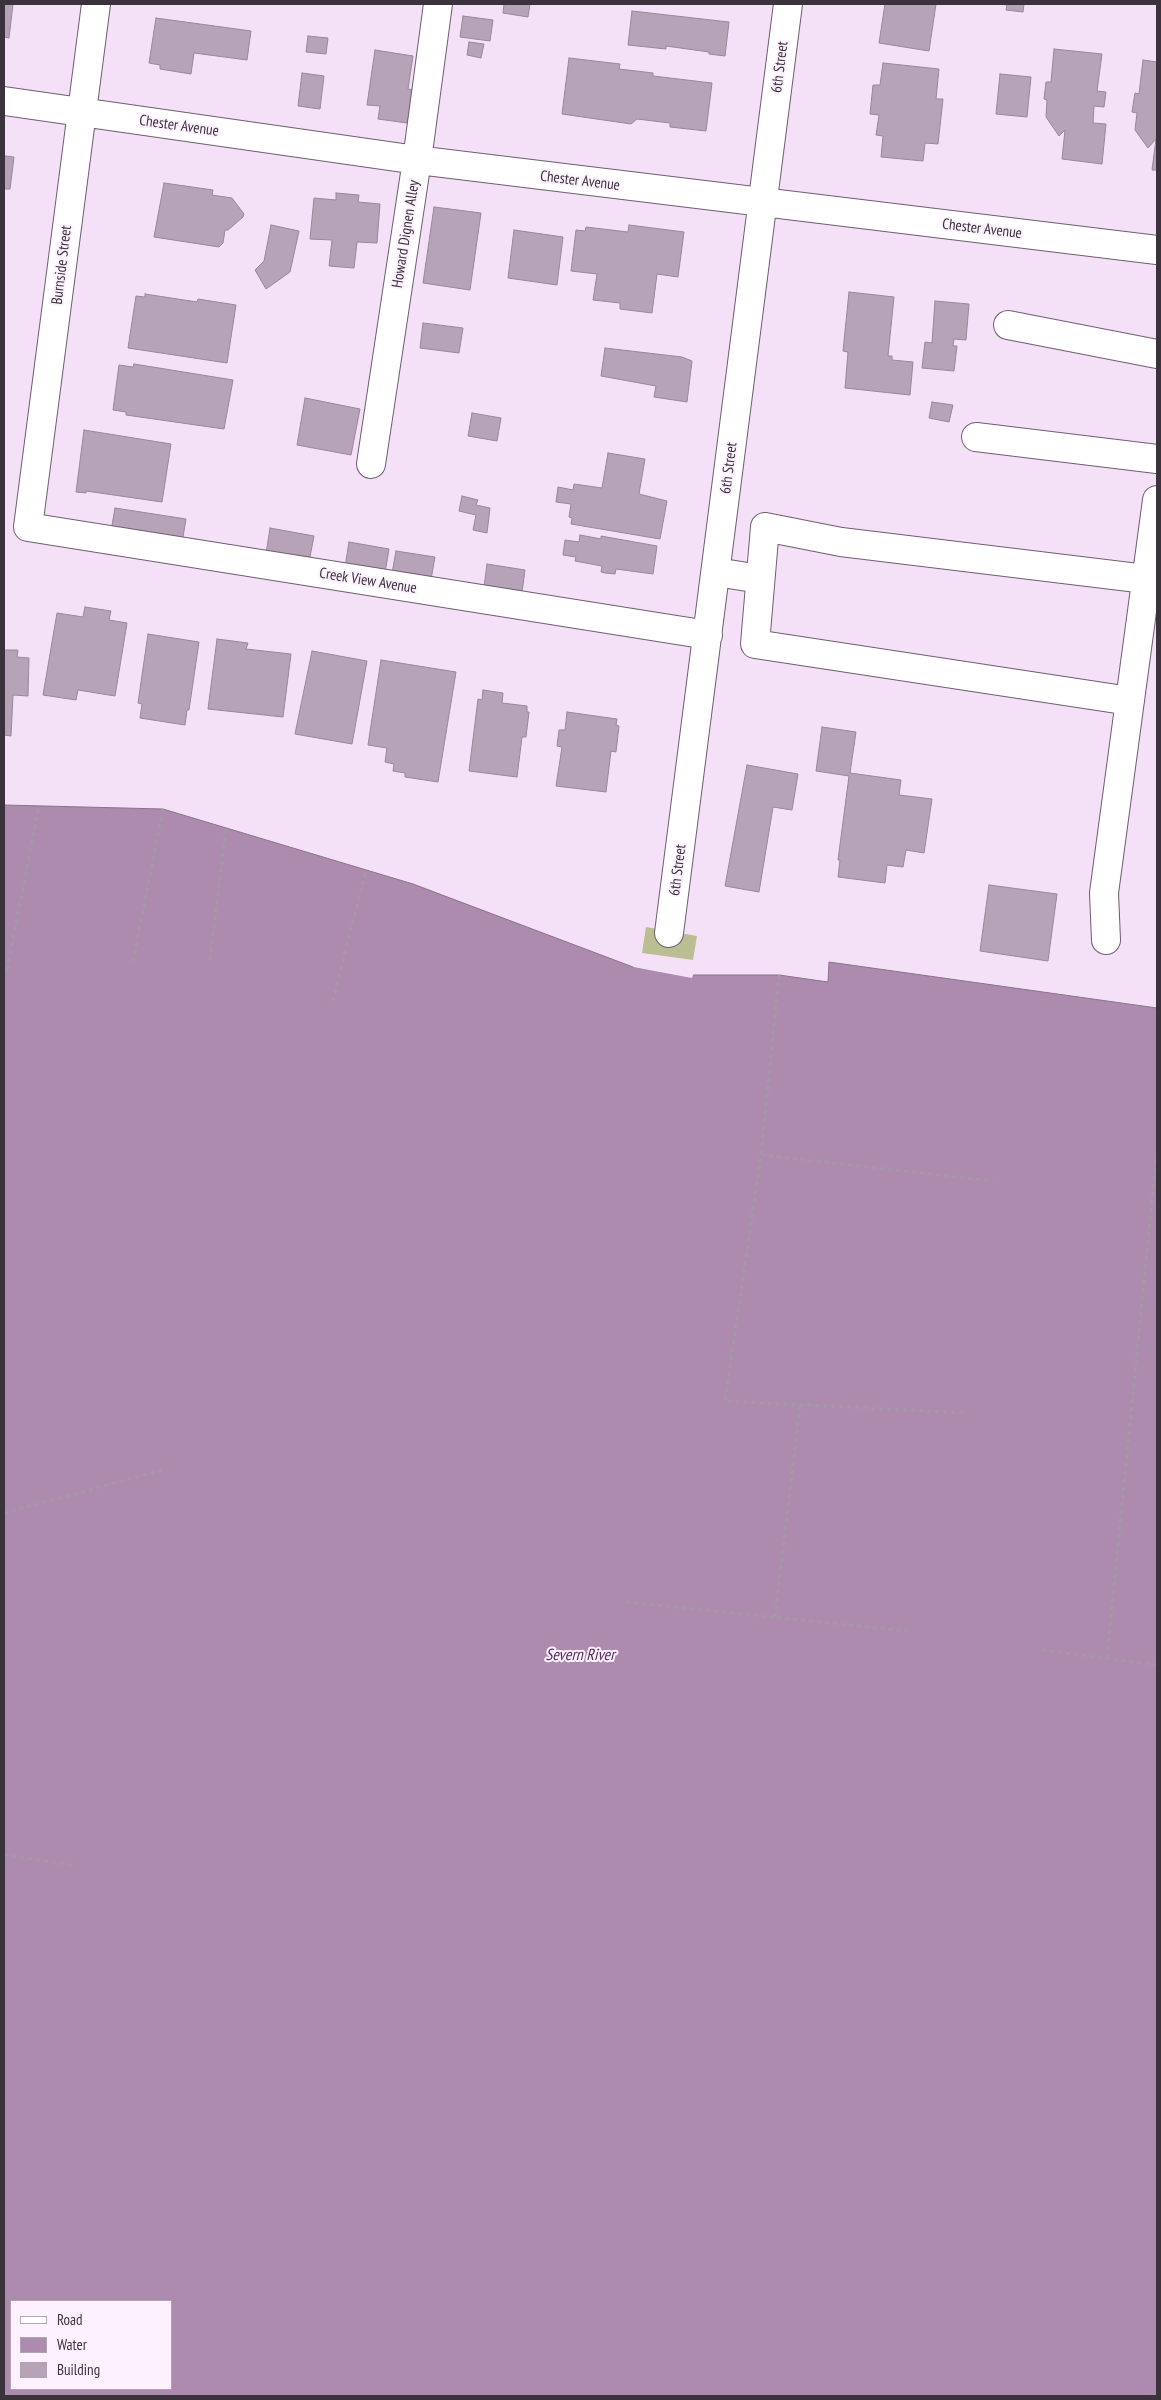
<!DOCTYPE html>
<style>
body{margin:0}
#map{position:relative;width:1161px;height:2400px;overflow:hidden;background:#f5e1f7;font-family:"PT Sans Narrow",sans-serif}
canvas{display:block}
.frame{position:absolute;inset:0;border:5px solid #3b333b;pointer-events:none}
.legend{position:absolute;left:10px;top:2300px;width:162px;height:90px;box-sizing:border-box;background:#fdf1ff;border:1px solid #afa5b1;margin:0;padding:6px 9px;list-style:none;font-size:15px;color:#3b333b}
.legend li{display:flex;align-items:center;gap:10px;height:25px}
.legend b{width:25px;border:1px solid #afa5b1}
</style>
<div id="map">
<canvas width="1161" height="2400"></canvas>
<div class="frame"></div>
<ul class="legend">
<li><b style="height:6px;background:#fff"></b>Road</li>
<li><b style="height:14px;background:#ac8baf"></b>Water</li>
<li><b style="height:14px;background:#b6a3b8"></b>Building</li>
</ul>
</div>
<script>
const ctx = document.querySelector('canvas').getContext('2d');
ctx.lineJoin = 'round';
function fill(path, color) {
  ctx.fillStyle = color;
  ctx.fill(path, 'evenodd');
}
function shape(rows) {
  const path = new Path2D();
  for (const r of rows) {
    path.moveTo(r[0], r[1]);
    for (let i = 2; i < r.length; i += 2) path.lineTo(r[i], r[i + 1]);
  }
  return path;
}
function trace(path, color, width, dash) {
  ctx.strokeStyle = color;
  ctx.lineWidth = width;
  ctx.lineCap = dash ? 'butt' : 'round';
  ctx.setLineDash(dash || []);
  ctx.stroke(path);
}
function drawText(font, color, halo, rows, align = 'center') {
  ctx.font = font + ' "PT Sans Narrow",sans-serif';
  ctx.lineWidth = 4;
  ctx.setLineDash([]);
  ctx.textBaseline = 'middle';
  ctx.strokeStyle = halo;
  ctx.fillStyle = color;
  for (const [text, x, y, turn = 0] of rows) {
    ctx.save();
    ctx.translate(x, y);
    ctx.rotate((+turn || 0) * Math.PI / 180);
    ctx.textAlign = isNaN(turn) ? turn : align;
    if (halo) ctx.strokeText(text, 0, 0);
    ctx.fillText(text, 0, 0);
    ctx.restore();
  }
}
fill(shape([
 [646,927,697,936,693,960,642,953]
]), '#bbbe92');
const water = shape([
 [4,805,163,809,413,884,633,967,692,975,779,975,828,982,829,962,1157,1008,1157,2396,4,2396,4,805],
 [11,2301,171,2301,171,2389,11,2389,11,2301]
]);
fill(water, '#ac8baf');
trace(water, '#8a718c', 1);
fill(shape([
 [633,965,693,972,694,972,692,978,633,967]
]), '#f5e1f7');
const building = shape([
 [4,4,13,4,9,38,4,37,4,4],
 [504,4,530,4,528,17,503,13,504,4],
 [885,4,936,4,929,51,879,43,885,4],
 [999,4,1024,4,1023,12,1006,10,1007,5,999,4],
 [632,11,729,22,725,56,709,54,709,52,666,46,666,49,628,45,632,11],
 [463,16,493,20,490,41,460,37,463,16],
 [156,18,251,31,247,60,194,53,191,74,160,69,160,65,149,63,156,18],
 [308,36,328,38,326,54,306,52,308,36],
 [469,42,484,44,481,58,467,55,469,42],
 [1054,49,1102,54,1097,91,1106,92,1104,107,1094,106,1093,123,1106,124,1102,164,1062,159,1065,130,1059,136,1046,117,1047,100,1044,99,1046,82,1051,82,1054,49],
 [375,50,413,56,408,89,414,90,407,123,378,119,380,106,367,105,375,50],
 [569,58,620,64,619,69,653,73,653,76,712,83,706,131,670,127,670,123,637,119,631,124,562,114,569,58],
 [1143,60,1157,62,1157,170,1152,170,1156,139,1148,148,1135,130,1137,113,1132,112,1135,93,1139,94,1143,60],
 [883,63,939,69,936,99,943,99,938,144,925,143,923,161,881,157,883,136,876,135,879,115,870,114,873,85,880,85,883,63],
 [302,73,324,76,320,109,298,106,302,73],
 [1000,74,1031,77,1027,117,996,114,1000,74],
 [4,154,5,156,14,157,10,189,4,189,4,154],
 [164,183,213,190,212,195,232,198,244,214,243,217,228,230,225,230,223,243,219,247,154,237,164,183],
 [336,193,359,195,358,202,380,204,377,243,357,242,354,268,329,266,332,240,310,239,314,198,336,200,336,193],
 [434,207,481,213,470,290,423,283,434,207],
 [271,225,299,231,290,272,266,289,255,270,264,261,271,225],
 [629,225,684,232,678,277,657,274,652,313,620,309,620,303,593,300,597,274,571,271,576,230,585,231,586,227,628,232,629,225],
 [514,230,563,237,557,285,508,278,514,230],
 [849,292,894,297,888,356,892,356,892,360,913,362,910,395,845,388,848,352,843,351,849,292],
 [145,294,197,302,198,299,236,305,227,363,128,348,136,296,145,297,145,294],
 [935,301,969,304,966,340,954,339,953,346,957,346,954,371,922,368,925,342,932,343,935,301],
 [423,323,463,328,459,353,420,348,423,323],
 [605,348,682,357,692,361,687,402,654,397,656,386,601,376,605,348],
 [134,364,233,380,224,429,126,415,126,412,113,410,119,365,133,367,134,364],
 [305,398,360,409,351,455,297,445,305,398],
 [932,402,953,405,949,422,929,418,932,402],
 [472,413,501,418,497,441,468,436,472,413],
 [84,430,171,444,162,502,86,491,86,493,76,492,84,430],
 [608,453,645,459,639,494,667,501,660,539,571,524,572,518,569,517,571,504,556,502,558,487,573,490,574,484,602,488,608,453],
 [462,496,478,500,476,505,490,508,487,533,473,530,476,515,459,511,462,496],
 [115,508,186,519,182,543,111,531,115,508],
 [270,528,314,536,308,567,265,560,270,528],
 [580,535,601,539,601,536,657,546,653,574,616,569,615,574,605,573,601,572,602,566,575,561,576,557,563,555,565,540,579,542,580,535],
 [349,542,389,549,384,579,344,573,349,542],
 [396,551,435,557,430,585,391,579,396,551],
 [487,564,525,570,522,592,484,587,487,564],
 [85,607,111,611,109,620,127,623,115,696,78,690,76,700,43,695,57,613,83,617,85,607],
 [148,634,199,642,189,710,187,710,185,725,140,718,142,704,138,703,148,634],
 [217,639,248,643,246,649,291,654,283,717,208,709,217,639],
 [4,650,18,650,17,657,29,658,28,696,13,695,11,736,4,735,4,650],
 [312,651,367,661,352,744,295,734,312,651],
 [381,660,456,672,438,782,405,777,405,773,393,771,394,764,385,762,387,748,368,745,381,660],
 [483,690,503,693,502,703,527,706,527,712,529,712,526,737,522,737,517,777,469,771,478,699,482,700,483,690],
 [567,712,617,719,616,725,619,726,616,752,611,751,606,792,556,786,562,747,557,746,559,730,565,730,567,712],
 [822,727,856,732,850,773,901,780,899,795,932,799,924,853,906,850,903,867,887,865,885,883,838,877,840,860,838,860,849,776,816,771,822,727],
 [747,765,798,774,792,810,773,807,759,892,725,886,747,765],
 [989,885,1057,894,1048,961,980,951,989,885]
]);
fill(building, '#b6a3b8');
trace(building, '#98869a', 1);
const minor = shape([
 [96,4,28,527,708,635],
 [4,101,417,160,1157,250],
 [1008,325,1157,354],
 [976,437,1157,459],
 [371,464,417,160,438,4],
 [716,572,760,579],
 [1130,701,755,644,765,527,841,542,1146,579],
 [669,933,788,4],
 [1106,940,1104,893,1157,500]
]);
trace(minor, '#6f5e71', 30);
trace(shape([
 [210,960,226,828],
 [133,962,163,809],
 [7,970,39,806],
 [779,975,761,1155,725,1401,967,1413],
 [333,1001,366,870],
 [761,1155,993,1181],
 [4,1513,163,1470],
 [626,1602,907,1631],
 [775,1617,800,1405],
 [1042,1650,1157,1665],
 [1107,1658,1157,1149],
 [4,1855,72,1865],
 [1143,2396,1151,2393]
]), '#a697a7', 3, [4, 4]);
trace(minor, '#fff', 28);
drawText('15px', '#3b333b', '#fdf1ff', [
 ["6th Street",780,67,-83],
 ["Chester Avenue",179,126,8],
 ["Chester Avenue",580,181,7],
 ["Chester Avenue",982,229,7],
 ["Howard Dignen Alley",406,234,-81],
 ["Burnside Street",62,265,-83],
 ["6th Street",729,468,-83],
 ["Creek View Avenue",368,581,9],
 ["6th Street",678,870,-83]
]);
drawText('italic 16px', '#572c5d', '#fdf1ff', [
 ["Severn River",580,1655]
]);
</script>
